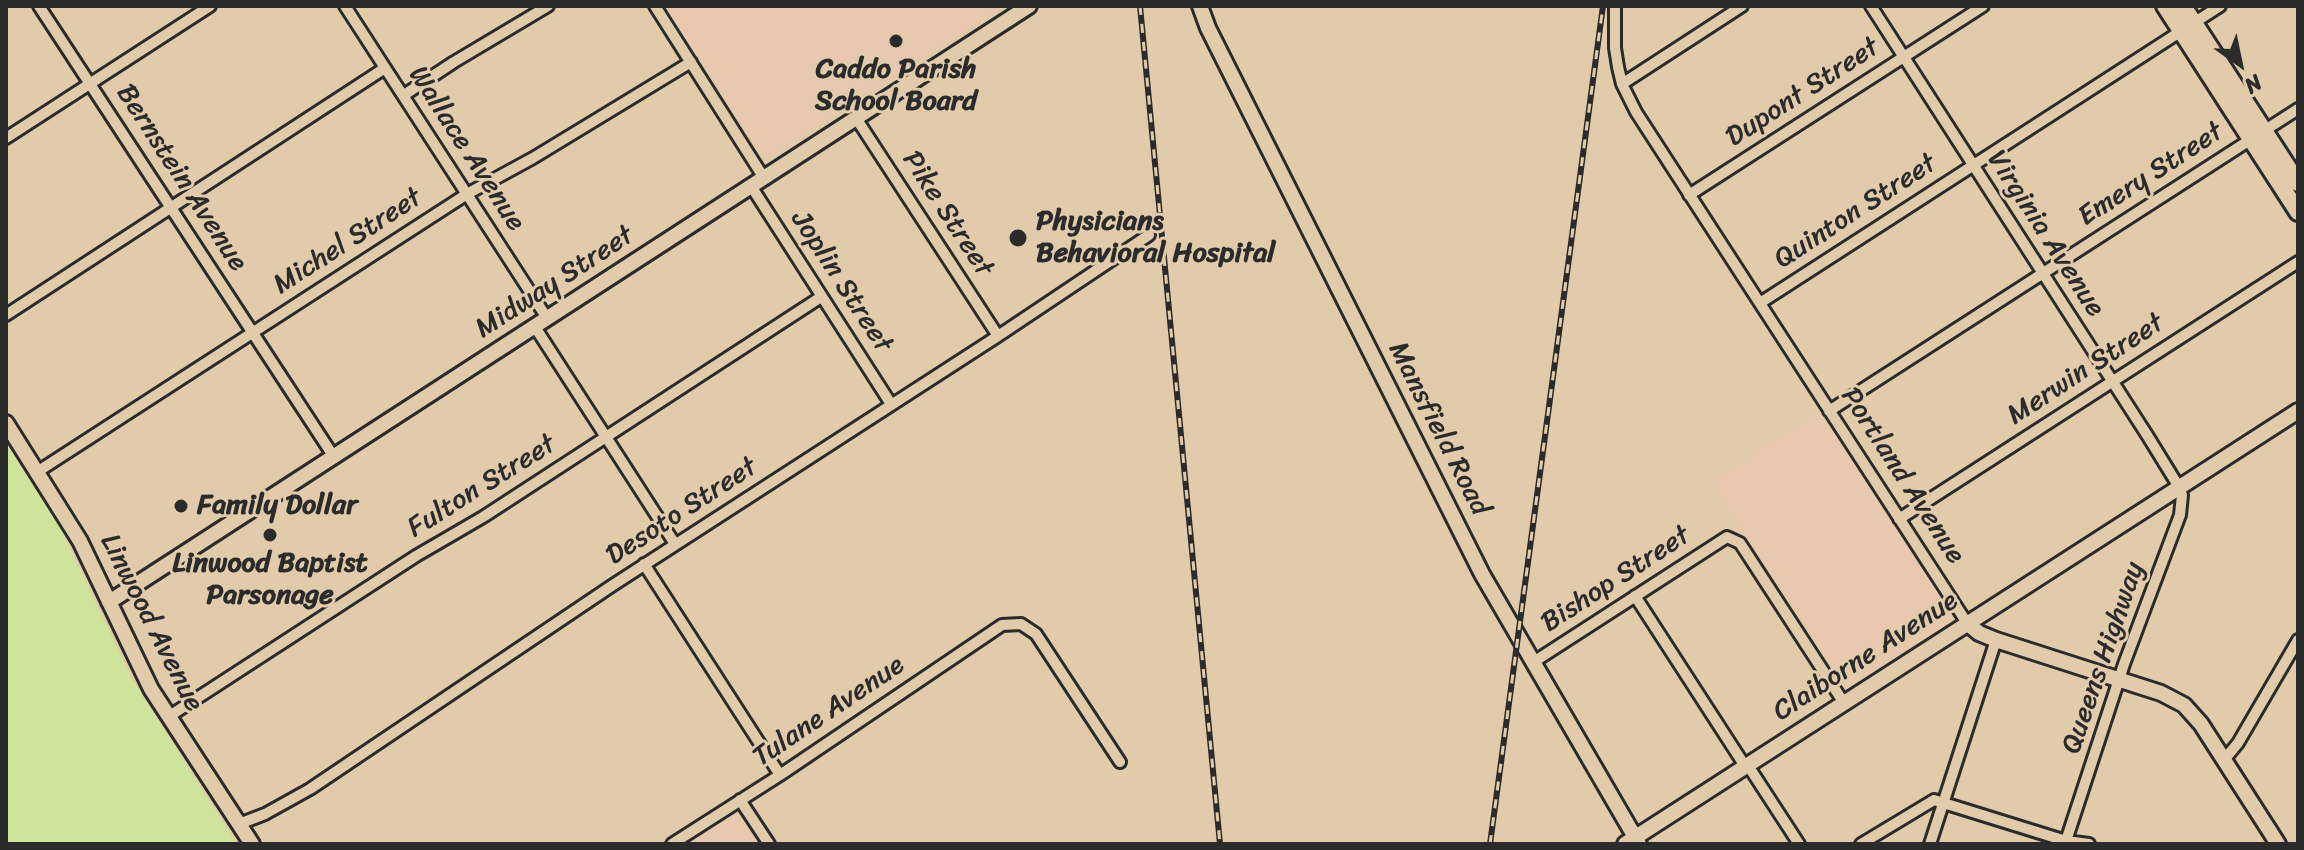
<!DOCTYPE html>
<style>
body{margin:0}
#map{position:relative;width:2304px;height:850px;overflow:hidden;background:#e1cbab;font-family:Sriracha,sans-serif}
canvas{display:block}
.frame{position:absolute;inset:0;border:8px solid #2b2b2b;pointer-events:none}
.north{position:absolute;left:2200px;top:24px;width:80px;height:80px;-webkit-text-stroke:6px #e1cbab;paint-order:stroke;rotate:147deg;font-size:22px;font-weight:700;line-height:32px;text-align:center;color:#2b2b2b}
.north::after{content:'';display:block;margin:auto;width:28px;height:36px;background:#2b2b2b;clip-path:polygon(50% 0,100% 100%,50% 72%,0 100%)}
</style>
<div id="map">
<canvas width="2304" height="850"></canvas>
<div class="frame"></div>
<div class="north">N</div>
</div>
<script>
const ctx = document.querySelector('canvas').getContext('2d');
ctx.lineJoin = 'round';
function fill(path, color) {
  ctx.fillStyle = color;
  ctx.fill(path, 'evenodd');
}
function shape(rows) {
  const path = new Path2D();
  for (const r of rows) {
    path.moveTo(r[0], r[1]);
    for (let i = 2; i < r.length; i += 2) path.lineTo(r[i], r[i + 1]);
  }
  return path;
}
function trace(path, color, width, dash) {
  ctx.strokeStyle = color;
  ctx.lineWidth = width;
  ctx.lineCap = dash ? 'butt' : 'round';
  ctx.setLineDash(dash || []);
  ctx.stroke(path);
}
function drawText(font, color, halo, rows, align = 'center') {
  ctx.font = font + ' Sriracha,sans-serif';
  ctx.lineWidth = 6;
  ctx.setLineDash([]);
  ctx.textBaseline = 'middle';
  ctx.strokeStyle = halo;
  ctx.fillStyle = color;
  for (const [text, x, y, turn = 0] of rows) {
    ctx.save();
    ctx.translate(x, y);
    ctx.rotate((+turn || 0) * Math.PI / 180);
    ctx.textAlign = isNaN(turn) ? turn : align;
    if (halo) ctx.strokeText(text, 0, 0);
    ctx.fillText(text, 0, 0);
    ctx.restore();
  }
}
fill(shape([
 [665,6,1001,6,765,159],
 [1819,412,1954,618,1847,688,1712,482],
 [736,813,757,844,691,844]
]), '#eac8b0');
fill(shape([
 [6,444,58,523,132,679,237,844,6,844]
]), '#cee49a');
const street = shape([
 [39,6,334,457],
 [345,6,547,318],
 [655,6,764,178],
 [1615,6,1615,48,1618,67,1622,84,1636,112,1967,623],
 [1871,6,2147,435,2179,487,2182,495,2180,515,2124,664,2065,844],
 [1622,84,1742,6],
 [404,95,454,62,548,6],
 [856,118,998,336],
 [6,138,210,6],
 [751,186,891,404],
 [1689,195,1983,6],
 [1760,303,2220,6],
 [6,315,385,68],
 [535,327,675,544],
 [1829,411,2298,109],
 [37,472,467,194,533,158,691,62],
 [1899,519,2298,262],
 [644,564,780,775],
 [1635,596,1745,766],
 [1532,663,1727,537,1740,543,1844,703],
 [168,717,416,556,483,517,821,297],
 [2224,760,2238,743,2298,640],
 [1747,764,1799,844],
 [740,800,769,844],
 [239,824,265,814,310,789,613,585,998,336,1149,235],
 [672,844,780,775,1002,625,1021,624,1036,634,1120,762],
 [1861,844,1934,800,2066,841,2089,844],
 [1930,844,1996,640]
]);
const secondary = shape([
 [1200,6,1208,28,1482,574,1639,844],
 [6,423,80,541,151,689,252,844],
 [109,602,1029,6],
 [1967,623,1979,633,1996,640,2161,693,2184,705,2201,724,2278,844],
 [1625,844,2298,411]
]);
const primary = shape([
 [2165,6,2298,212],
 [2183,6,2298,183]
]);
trace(street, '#2b2b2b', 16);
trace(secondary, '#2b2b2b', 20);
trace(primary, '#2b2b2b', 22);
trace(street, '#e1cbab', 10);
trace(secondary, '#e1cbab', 14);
trace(primary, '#e1cbab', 16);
const rail = shape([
 [1140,6,1220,844],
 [1490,844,1603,6]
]);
trace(rail, '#2b2b2b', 6);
trace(rail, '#e1cbab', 3, [9]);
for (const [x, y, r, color] of [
 [896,41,8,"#2b2b2b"],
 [1018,238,10,"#2b2b2b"],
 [181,506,8,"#2b2b2b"],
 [270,535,8,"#2b2b2b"]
]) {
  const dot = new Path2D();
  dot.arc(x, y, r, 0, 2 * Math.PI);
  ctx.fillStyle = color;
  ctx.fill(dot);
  trace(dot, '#e1cbab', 3);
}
drawText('bold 28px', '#2b2b2b', '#e1cbab', [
 ["Caddo Parish",896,70],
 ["School Board",896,102],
 ["Physicians",1036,222,"left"],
 ["Behavioral Hospital",1036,254,"left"],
 ["Family Dollar",197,506,"left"],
 ["Linwood Baptist",270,564],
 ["Parsonage",270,596]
]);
drawText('28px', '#2b2b2b', '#e1cbab', [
 ["Dupont Street",1803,93,-33],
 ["Wallace Avenue",466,149,57],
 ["Emery Street",2151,175,-33],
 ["Bernstein Avenue",181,178,57],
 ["Quinton Street",1856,212,-33],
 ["Pike Street",947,214,57],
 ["Virginia Avenue",2045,234,57],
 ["Michel Street",348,242,-33],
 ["Joplin Street",841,282,57],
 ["Midway Street",555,283,-33],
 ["Merwin Street",2086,370,-33],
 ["Mansfield Road",1438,429,63],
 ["Portland Avenue",1902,476,57],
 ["Fulton Street",482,487,-32],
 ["Desoto Street",682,512,-33],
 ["Bishop Street",1616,580,-33],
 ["Linwood Avenue",151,623,63],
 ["Claiborne Avenue",1866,657,-33],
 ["Queens Highway",2104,658,-71],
 ["Tulane Avenue",829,712,-34]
]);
</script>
